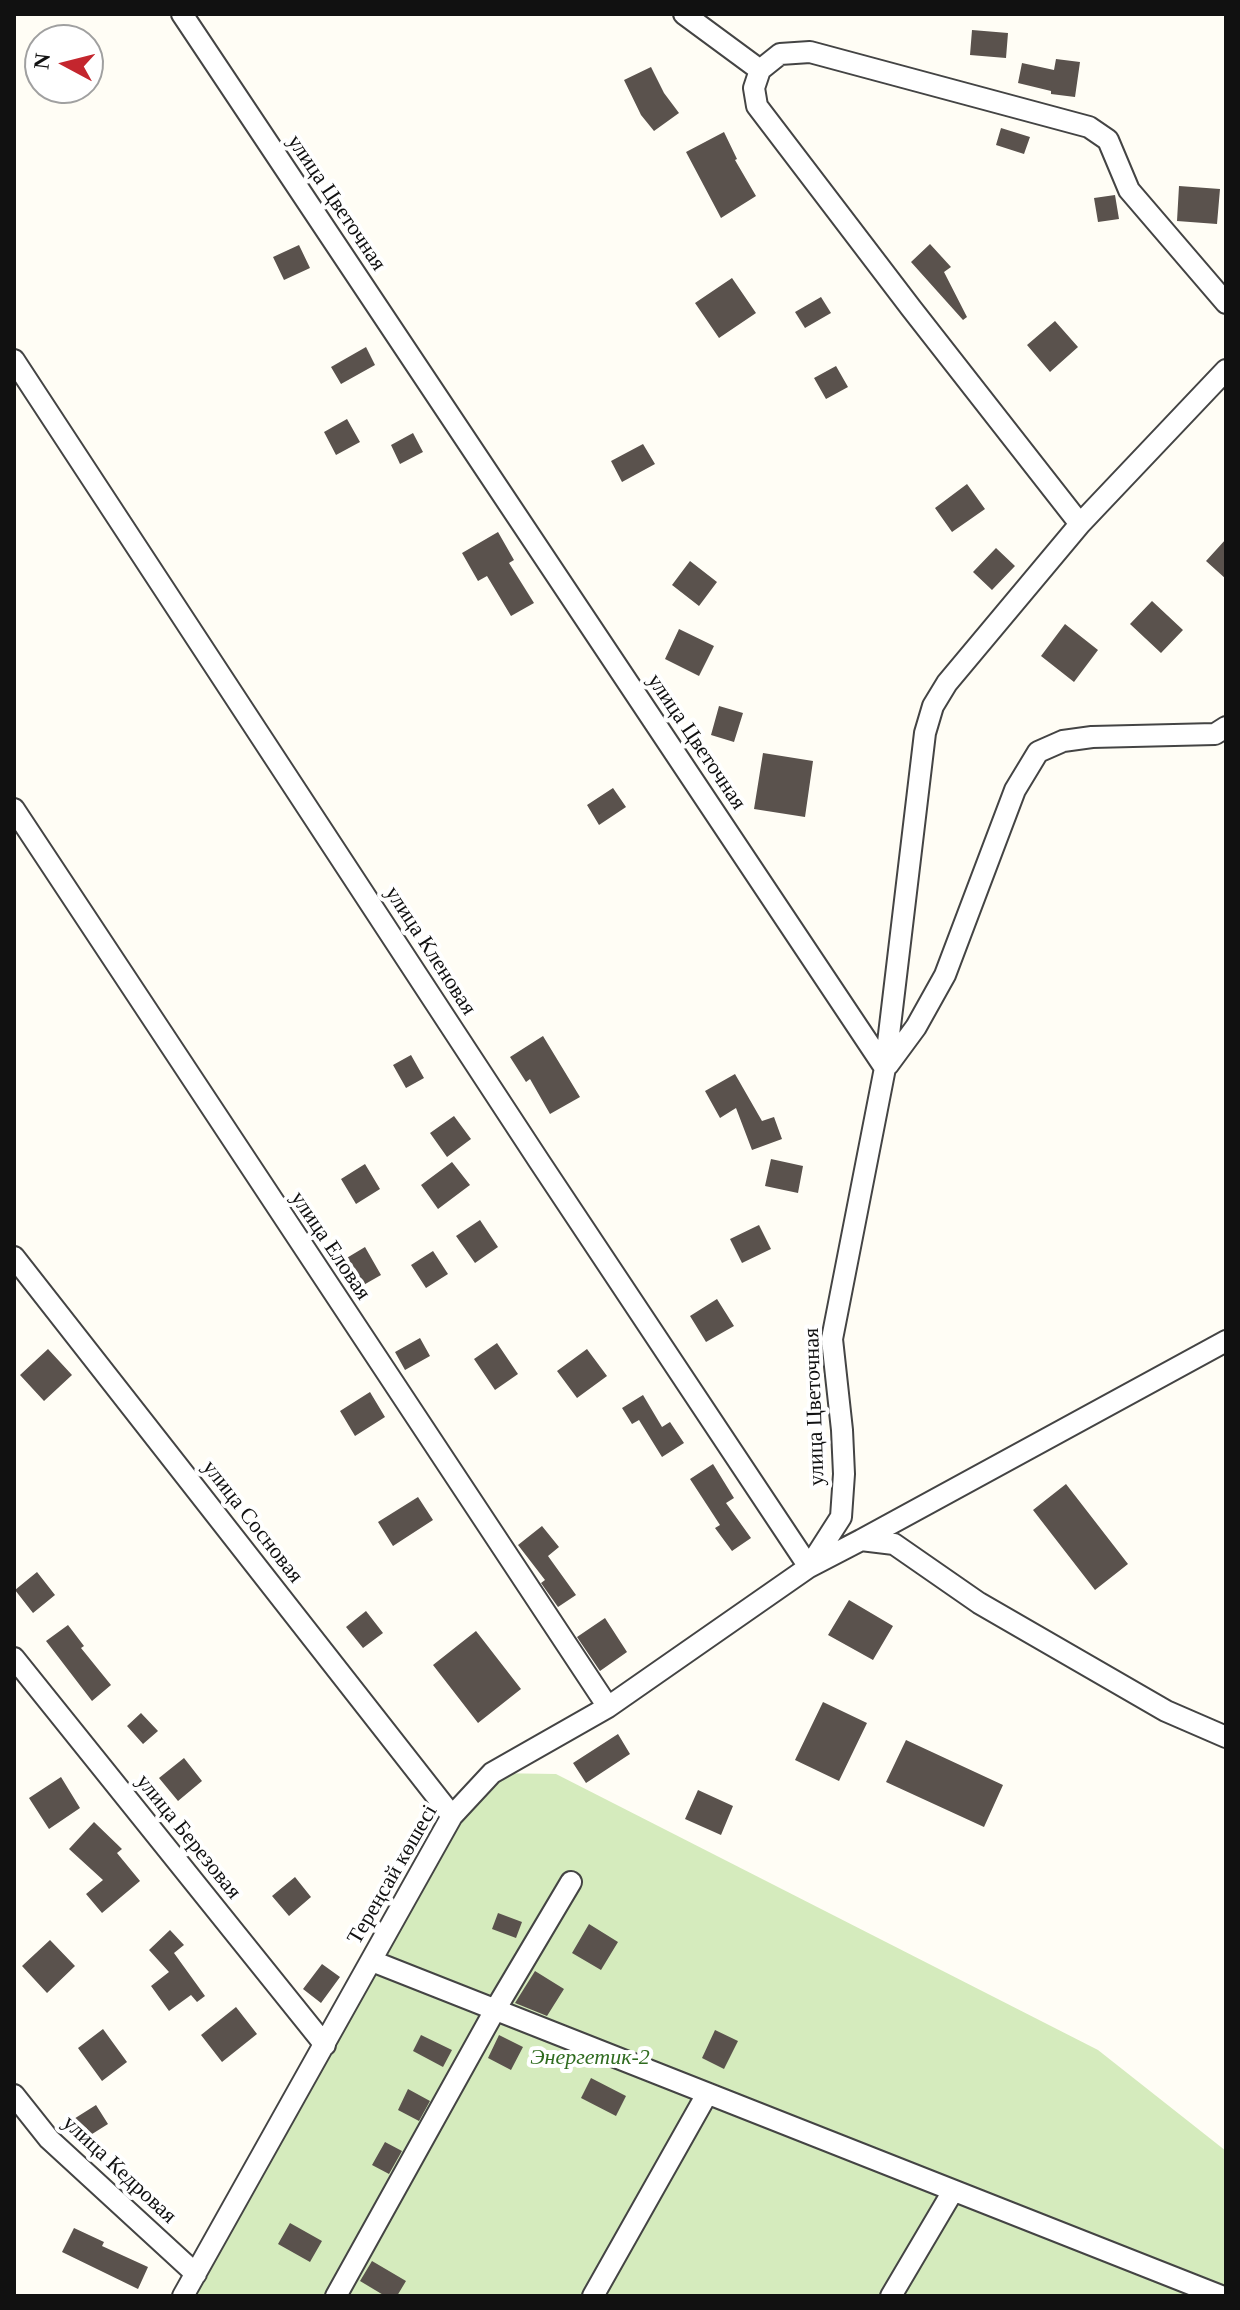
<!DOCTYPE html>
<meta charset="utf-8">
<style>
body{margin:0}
#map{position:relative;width:1240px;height:2310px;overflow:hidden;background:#fffdf5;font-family:"Times New Roman",serif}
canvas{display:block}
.frame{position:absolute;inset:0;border:16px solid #111;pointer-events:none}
.north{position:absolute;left:24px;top:24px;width:80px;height:80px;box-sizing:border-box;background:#fff;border:2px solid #a0a0a0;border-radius:50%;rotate:277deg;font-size:22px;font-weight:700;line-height:32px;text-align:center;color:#111}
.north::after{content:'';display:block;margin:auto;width:28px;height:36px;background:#c4262e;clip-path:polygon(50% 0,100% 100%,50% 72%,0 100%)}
</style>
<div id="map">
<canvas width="1240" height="2310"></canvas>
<div class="frame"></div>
<div class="north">N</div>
</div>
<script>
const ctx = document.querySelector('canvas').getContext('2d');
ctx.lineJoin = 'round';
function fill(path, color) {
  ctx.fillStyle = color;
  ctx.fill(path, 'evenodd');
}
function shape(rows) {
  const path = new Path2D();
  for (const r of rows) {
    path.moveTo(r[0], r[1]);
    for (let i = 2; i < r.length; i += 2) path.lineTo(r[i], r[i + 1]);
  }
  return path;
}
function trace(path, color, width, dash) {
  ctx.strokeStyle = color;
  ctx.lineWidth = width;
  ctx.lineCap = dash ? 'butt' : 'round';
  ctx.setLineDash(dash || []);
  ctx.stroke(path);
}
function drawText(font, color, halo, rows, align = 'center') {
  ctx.font = font + ' "Times New Roman",serif';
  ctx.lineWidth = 8;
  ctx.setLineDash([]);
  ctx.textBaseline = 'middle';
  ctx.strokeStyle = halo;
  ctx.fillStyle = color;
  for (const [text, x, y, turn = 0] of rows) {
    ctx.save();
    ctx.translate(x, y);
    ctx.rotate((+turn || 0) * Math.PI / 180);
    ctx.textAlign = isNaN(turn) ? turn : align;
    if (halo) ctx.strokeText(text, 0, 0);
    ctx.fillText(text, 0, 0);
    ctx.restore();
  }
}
fill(shape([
 [492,1773,556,1774,1098,2050,1226,2151,1226,2296,183,2296,452,1816]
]), '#d5ebbd');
fill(shape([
 [972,30,1008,33,1006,58,970,55],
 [1056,59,1080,62,1075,97,1051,94,1051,91,1018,83,1022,63,1054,70],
 [651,67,664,93,679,113,654,131,641,115,624,80],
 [1001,128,1030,137,1024,154,996,145],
 [724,132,737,159,735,160,756,196,721,218,686,152],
 [1179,186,1220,189,1217,224,1177,221],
 [1115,195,1119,219,1098,222,1094,198],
 [930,244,951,267,944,272,967,317,963,320,911,262],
 [299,245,310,268,284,280,273,257],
 [732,278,756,313,719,338,695,303],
 [821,297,831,313,805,328,795,312],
 [1055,321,1078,347,1050,372,1027,345],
 [366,347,375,365,341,384,331,367],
 [836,366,848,387,826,399,814,378],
 [347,419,360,442,336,455,324,432],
 [413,433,423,452,400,464,391,445],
 [643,444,655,464,622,482,611,461],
 [967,484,985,509,952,532,935,508],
 [498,532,514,560,509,563,534,603,511,616,487,576,478,581,462,553],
 [1226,539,1226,579,1206,561],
 [996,548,1015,566,992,590,973,572],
 [690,561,717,582,699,606,672,585],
 [1152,601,1183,630,1161,653,1130,624],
 [1065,624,1098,650,1074,682,1041,656],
 [679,629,714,646,699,676,665,659],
 [719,706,743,713,734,742,711,735],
 [763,753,813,761,805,817,754,809],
 [613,788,626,807,599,825,587,805],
 [543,1036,580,1097,550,1114,530,1079,526,1082,510,1057],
 [411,1055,424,1078,406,1088,393,1065],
 [735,1074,762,1121,774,1117,782,1139,752,1150,736,1108,720,1118,705,1091],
 [454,1116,471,1139,447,1157,430,1133],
 [771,1159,803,1166,798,1193,765,1186],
 [452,1162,470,1185,438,1209,421,1185],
 [365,1164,380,1189,356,1204,341,1179],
 [480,1220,498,1247,475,1263,456,1236],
 [759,1225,771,1249,742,1263,730,1239],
 [365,1247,381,1275,360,1287,345,1259],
 [433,1251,448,1274,426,1288,411,1265],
 [717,1299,734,1326,706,1342,690,1316],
 [420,1338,430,1356,405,1370,395,1352],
 [497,1343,518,1374,495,1390,474,1359],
 [48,1349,72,1375,44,1401,20,1375],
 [587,1349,607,1376,577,1398,557,1371],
 [370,1392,385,1417,355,1436,340,1411],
 [643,1395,662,1427,670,1422,684,1443,662,1457,639,1420,632,1424,622,1408],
 [713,1464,734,1498,726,1503,751,1538,732,1551,715,1528,720,1525,690,1479],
 [1066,1484,1128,1564,1095,1590,1033,1510],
 [418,1497,433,1520,393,1546,378,1522],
 [542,1526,559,1547,548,1556,576,1595,558,1607,541,1583,545,1580,518,1545],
 [37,1572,55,1595,33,1613,15,1590],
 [849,1600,893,1626,873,1660,828,1635],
 [366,1611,383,1633,363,1648,346,1627],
 [605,1618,627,1652,600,1671,577,1637],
 [68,1625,84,1646,81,1648,111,1685,92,1701,46,1641],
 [476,1631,521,1689,478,1723,433,1665],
 [823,1702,867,1723,839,1781,795,1760],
 [141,1713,158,1731,143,1744,127,1726],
 [618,1734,630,1754,586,1783,573,1763],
 [906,1740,1003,1785,984,1827,886,1782],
 [184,1758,202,1781,178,1801,159,1778],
 [61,1777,80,1808,49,1829,29,1798],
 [698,1790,733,1806,721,1835,685,1819],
 [94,1822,122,1849,117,1853,140,1881,102,1913,86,1894,103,1880,69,1849],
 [295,1877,311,1897,289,1916,272,1896],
 [498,1913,522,1922,516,1938,492,1929],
 [589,1924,618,1942,601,1970,572,1953],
 [170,1930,184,1945,174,1953,205,1996,197,2002,191,1995,169,2011,151,1986,169,1972,149,1950],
 [50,1940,75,1966,47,1993,22,1966],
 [322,1964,340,1977,321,2003,303,1989],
 [535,1971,564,1989,547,2016,515,2003],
 [236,2007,257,2034,222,2062,201,2035],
 [103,2029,127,2062,102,2081,78,2048],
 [715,2030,738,2041,724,2069,702,2058],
 [421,2035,452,2050,443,2067,413,2051],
 [499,2035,523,2047,511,2070,488,2058],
 [591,2078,626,2096,616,2116,581,2098],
 [408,2089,430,2101,419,2121,398,2110],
 [96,2105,108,2124,81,2141,69,2122],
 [385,2142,402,2151,389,2174,372,2165],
 [290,2223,322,2241,310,2262,278,2244],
 [74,2228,104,2242,102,2246,148,2267,138,2289,62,2252],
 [372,2261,406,2281,397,2296,385,2296,360,2281]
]), '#5a524d');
const minor = shape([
 [182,14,885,1068,832,1339,842,1430,844,1474,841,1517,809,1567],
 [684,14,760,70],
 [14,360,539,1161,809,1567],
 [1080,524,911,308,757,106,754,88,760,70,780,54,810,52,1089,127,1108,140,1129,190,1226,303],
 [14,809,608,1707],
 [888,1065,916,1027,945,975,1015,790,1038,752,1063,741,1092,737,1215,734,1226,727],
 [885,1068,925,733,933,706,947,683,1080,524,1226,370],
 [14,1257,452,1816],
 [861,1540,1226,1341],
 [14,1658,325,2045],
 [372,1961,1221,2296],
 [14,2095,49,2139,196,2274],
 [183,2296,452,1816,492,1773,608,1707,809,1567,861,1540,894,1544,979,1603,1166,1711,1226,1737],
 [336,2296,495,2010,571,1882],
 [593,2296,707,2094],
 [891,2296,953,2191]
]);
trace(minor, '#444', 24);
trace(minor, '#fff', 20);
drawText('22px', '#111', '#fff', [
 ["улица Цветочная",336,203,56],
 ["улица Цветочная",696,742,56],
 ["улица Кленовая",430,951,57],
 ["улица Еловая",330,1246,56],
 ["улица Цветочная",815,1407,-92],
 ["улица Сосновая",252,1522,52],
 ["улица Березовая",188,1837,51],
 ["Тереңсай көшесі",393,1875,-60],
 ["улица Кедровая",119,2170,43]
]);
drawText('italic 22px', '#2f6b1f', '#fff', [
 ["Энергетик-2",590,2058]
]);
</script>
